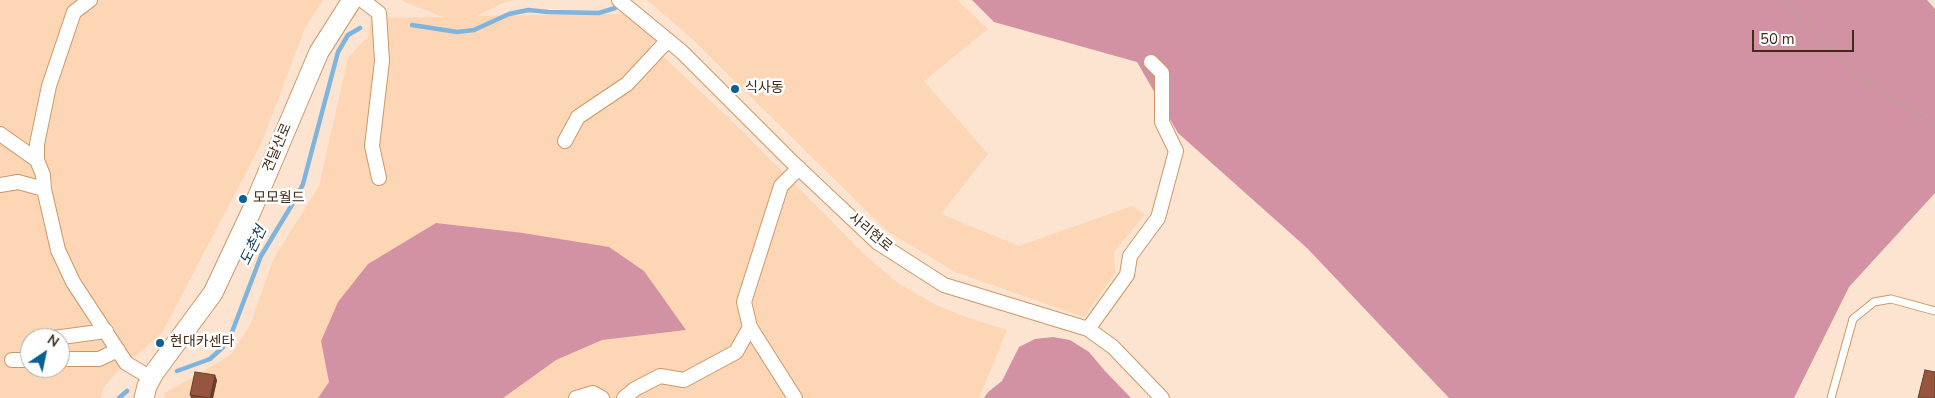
<!DOCTYPE html>
<meta charset="utf-8">
<style>
body{margin:0}
#map{position:relative;width:1935px;height:398px;overflow:hidden;background:#fce4d0;font-family:"Nunito Sans",sans-serif}
canvas{display:block}
.north{position:absolute;left:20px;top:328px;width:50px;height:50px;box-sizing:border-box;background:#fff;border:1px solid #b3aaa2;border-radius:50%;rotate:34deg;font-size:14px;font-weight:700;line-height:20px;text-align:center;color:#422b17}
.north::after{content:'';display:block;margin:auto;width:18px;height:22px;background:#086192;clip-path:polygon(50% 0,100% 100%,50% 72%,0 100%)}
.scale{position:absolute;left:1752px;top:30px;width:102px;height:22px;box-sizing:border-box;border:2px solid #422b17;border-top:0;padding-left:6px;font-size:15px;line-height:18px;white-space:nowrap;color:#422b17;-webkit-text-stroke:4px #fff;paint-order:stroke}
</style>
<div id="map">
<canvas width="1935" height="398"></canvas>
<div class="north">N</div>
<div class="scale">50 m</div>
</div>
<script>
const ctx = document.querySelector('canvas').getContext('2d');
ctx.lineJoin = 'round';
function fill(path, color) {
  ctx.fillStyle = color;
  ctx.fill(path, 'evenodd');
}
function shape(rows) {
  const path = new Path2D();
  for (const r of rows) {
    path.moveTo(r[0], r[1]);
    for (let i = 2; i < r.length; i += 2) path.lineTo(r[i], r[i + 1]);
  }
  return path;
}
function trace(path, color, width, dash) {
  ctx.strokeStyle = color;
  ctx.lineWidth = width;
  ctx.lineCap = dash ? 'butt' : 'round';
  ctx.setLineDash(dash || []);
  ctx.stroke(path);
}
function drawText(font, color, halo, rows, align = 'center') {
  ctx.font = font + ' "Nunito Sans","Noto Sans KR",sans-serif';
  ctx.lineWidth = 5;
  ctx.setLineDash([]);
  ctx.textBaseline = 'middle';
  ctx.strokeStyle = halo;
  ctx.fillStyle = color;
  for (const [text, x, y, turn = 0] of rows) {
    ctx.save();
    ctx.translate(x, y);
    ctx.rotate((+turn || 0) * Math.PI / 180);
    ctx.textAlign = isNaN(turn) ? turn : align;
    if (halo) ctx.strokeText(text, 0, 0);
    ctx.fillText(text, 0, 0);
    ctx.restore();
  }
}
fill(shape([
 [0,0,323,0,305,28,261,144,162,333,115,374,103,388,101,398,0,398],
 [30,338,60,338,60,368,30,368],
 [400,0,515,0,505,2,476,16,627,14,656,41,650,44,737,126,866,256,899,284,936,305,966,317,1007,330,979,398,164,398,165,393,231,355,250,325,274,258,319,186,348,58,364,40,368,39,371,18,443,17],
 [647,0,957,0,988,29,924,81,988,154,941,214,1019,246,1132,206,1145,214,1114,252,1115,273,1084,317,955,272,887,231,689,36]
]), '#fdd6b5');
fill(shape([
 [972,0,1927,0,1935,9,1935,193,1849,287,1794,398,1449,398,1307,248,1178,133,1137,62,994,22],
 [436,223,523,233,609,247,644,271,686,330,602,340,556,360,503,398,318,398,329,382,321,341,338,302,368,264],
 [1053,337,1070,340,1089,352,1105,371,1131,398,984,398,988,392,1002,381,1019,347,1035,339]
]), '#d392a4');
trace(shape([
 [412,25,457,32,474,30,509,14,528,10,548,12,599,13,615,8],
 [177,371,210,359,223,347,232,332,261,256,296,198,303,184,338,52,348,35,360,28],
 [119,398,127,391]
]), '#7fb4dd', 4.5);
const lane = shape([
 [1831,398,1853,319,1874,302,1891,299,1935,311]
]);
const street = shape([
 [362,0,379,13,382,61,372,146,379,178],
 [619,0,682,52,789,159,877,242,944,285,1088,329,1113,347,1162,398],
 [0,134,37,160,43,175,44,189,58,250,73,282,126,363,151,378],
 [565,141,578,117,627,84,668,40],
 [37,160,37,144,49,86,74,12,90,0],
 [0,185,18,182,44,189],
 [1088,329,1127,275,1130,256,1158,218,1176,151,1162,122,1162,73,1151,62],
 [54,338,106,331],
 [60,359,99,359,118,350],
 [12,360,30,360],
 [576,398,593,393,602,398],
 [624,398,635,389,660,376,684,380,736,352,750,327],
 [795,398,750,327,744,302,781,186,799,168]
]);
const secondary = shape([
 [144,398,147,386,154,373,213,293,251,212,319,52,352,0]
]);
trace(lane, '#cf9766', 9);
trace(street, '#cf9766', 16);
trace(secondary, '#cf9766', 21);
trace(shape([
 [1785,0,1802,22,1853,72,1895,101,1921,115,1935,128]
]), '#b9a18d', 2.5, [2.5, 2.5]);
trace(lane, '#fff', 7);
trace(street, '#fff', 14);
trace(secondary, '#fff', 19);
fill(shape([
 [217,380,213,398,191,398,190,395]
]), '#814a34');
fill(shape([
 [215,375,217,380,213,398,210,398]
]), '#693c2b');
const building = shape([
 [1925,370,1935,372,1935,398,1918,398,1925,370],
 [195,372,215,375,210,398,190,395,195,372]
]);
fill(building, '#96563d');
trace(building, '#693c2b', 1);
for (const [x, y, r, color] of [
 [735,89,5,"#086192"],
 [243,199,5,"#086192"],
 [160,343,5,"#086192"]
]) {
  const dot = new Path2D();
  dot.arc(x, y, r, 0, 2 * Math.PI);
  ctx.fillStyle = color;
  ctx.fill(dot);
  trace(dot, '#fff', 2);
}
drawText('14px', '#422b17', '#fff', [
 ["식사동",745,89],
 ["모모월드",253,199],
 ["현대카센타",170,343]
], 'left');
drawText('14px', '#422b17', '#fff', [
 ["견달산로",278,148,-67],
 ["사리현로",870,233,40]
]);
drawText('italic 15px', '#0f3955', '#fff', [
 ["도촌천",254,246,-64]
]);
</script>
